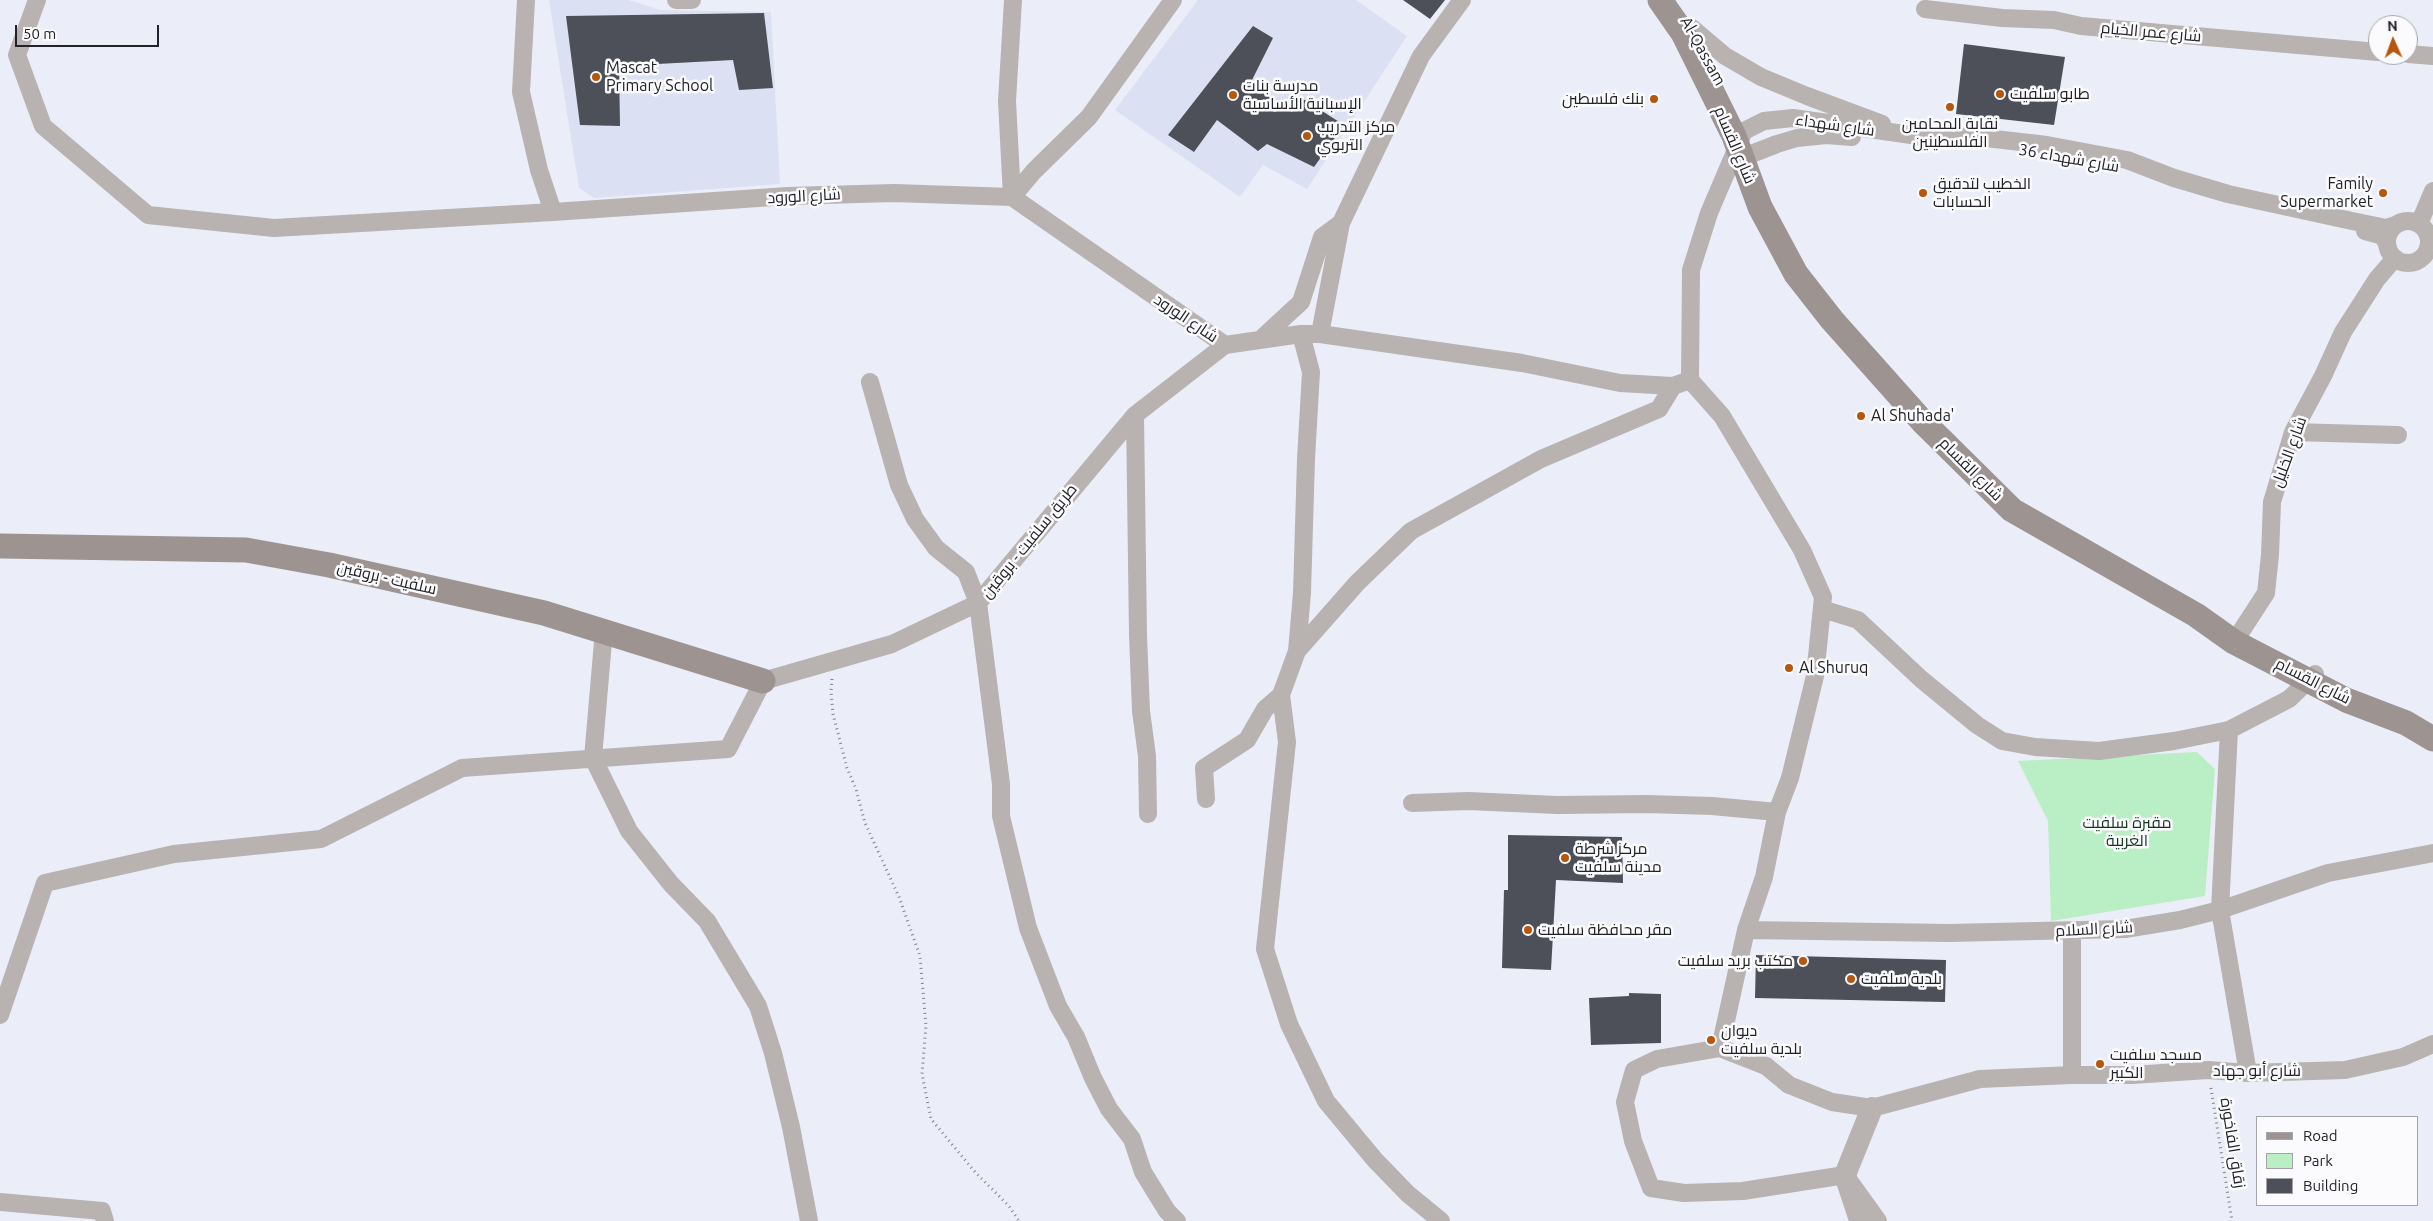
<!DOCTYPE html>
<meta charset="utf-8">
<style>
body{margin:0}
#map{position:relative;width:2433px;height:1221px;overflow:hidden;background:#ebeef9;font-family:Ubuntu,sans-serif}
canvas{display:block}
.legend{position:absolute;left:2256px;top:1116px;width:162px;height:90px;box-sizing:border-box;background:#fbfbfe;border:1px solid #a4a5a8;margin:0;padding:6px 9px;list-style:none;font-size:15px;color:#222328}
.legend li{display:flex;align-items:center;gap:10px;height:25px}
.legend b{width:25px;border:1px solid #a4a5a8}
.north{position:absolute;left:2368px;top:15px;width:50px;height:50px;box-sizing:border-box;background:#fbfbfe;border:1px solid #a4a5a8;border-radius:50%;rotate:358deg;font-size:14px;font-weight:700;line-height:20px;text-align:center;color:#222328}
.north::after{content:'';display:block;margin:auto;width:18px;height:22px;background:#b6570d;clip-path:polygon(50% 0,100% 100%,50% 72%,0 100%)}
.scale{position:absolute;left:15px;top:25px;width:144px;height:22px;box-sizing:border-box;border:2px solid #222328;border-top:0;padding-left:6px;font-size:15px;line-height:18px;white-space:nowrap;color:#222328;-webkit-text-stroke:4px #fbfbfe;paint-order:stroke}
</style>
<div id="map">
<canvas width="2433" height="1221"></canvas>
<ul class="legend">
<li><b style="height:6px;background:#9d9492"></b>Road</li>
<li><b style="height:14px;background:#baeec5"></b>Park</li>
<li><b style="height:14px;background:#4d4f59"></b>Building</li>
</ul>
<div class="north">N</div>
<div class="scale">50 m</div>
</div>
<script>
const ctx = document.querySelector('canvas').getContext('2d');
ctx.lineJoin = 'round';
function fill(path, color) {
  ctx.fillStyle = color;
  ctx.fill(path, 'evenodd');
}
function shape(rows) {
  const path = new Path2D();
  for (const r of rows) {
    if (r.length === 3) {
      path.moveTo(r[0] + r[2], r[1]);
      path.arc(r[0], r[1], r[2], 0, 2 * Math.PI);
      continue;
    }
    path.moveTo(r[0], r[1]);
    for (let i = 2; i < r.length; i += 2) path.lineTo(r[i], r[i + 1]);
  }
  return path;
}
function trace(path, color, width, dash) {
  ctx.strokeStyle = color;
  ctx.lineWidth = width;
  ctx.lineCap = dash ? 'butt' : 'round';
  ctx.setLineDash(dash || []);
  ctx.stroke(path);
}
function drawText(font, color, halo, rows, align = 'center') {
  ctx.font = font + ' Ubuntu,Cairo,sans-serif';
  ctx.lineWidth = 5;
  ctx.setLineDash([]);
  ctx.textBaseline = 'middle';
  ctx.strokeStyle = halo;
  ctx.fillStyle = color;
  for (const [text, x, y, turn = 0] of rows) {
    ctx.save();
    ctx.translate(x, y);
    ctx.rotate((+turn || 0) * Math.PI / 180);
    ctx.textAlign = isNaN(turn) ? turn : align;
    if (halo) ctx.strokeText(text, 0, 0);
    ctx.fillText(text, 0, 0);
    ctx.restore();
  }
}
fill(shape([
 [549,0,629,0,660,10,771,12,780,184,594,198,579,188],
 [1198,0,1356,0,1407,36,1307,189,1263,165,1240,197,1115,110]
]), '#dce0f3');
fill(shape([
 [2197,752,2215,769,2205,896,2051,921,2048,821,2018,761]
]), '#baeec5');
fill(shape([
 [1403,0,1445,0,1430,19],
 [764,13,773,88,739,90,733,60,619,66,620,126,580,125,566,16],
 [1253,26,1273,38,1250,84,1292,112,1300,97,1344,125,1314,167,1267,144,1258,151,1217,120,1194,152,1168,135],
 [1964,44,2065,57,2054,125,1956,114],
 [1508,835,1622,837,1623,883,1556,880,1551,970,1502,968,1504,890,1508,890],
 [1756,955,1946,960,1945,1002,1755,998],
 [1629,993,1661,994,1661,1043,1591,1045,1589,998,1629,996]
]), '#4d4f59');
trace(shape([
 [832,679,831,692,833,714,847,768,856,789,865,823,899,897,920,956,926,1026,922,1074,931,1119,975,1172,1009,1206,1019,1221],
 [2211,1088,2232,1221]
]), '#80828a', 3, [1, 4]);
trace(shape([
 [37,0,17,55,43,126,148,215,274,228,553,212],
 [526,0,521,92,539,170,553,212,788,196,894,193,1012,197,1225,345],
 [676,0,692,0],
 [1925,9,2002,18,2054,20,2081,26,2378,52],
 [1692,28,1725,56,1761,77,1807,96,1882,124],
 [2408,54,2433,56],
 [1741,158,1777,144,1797,138,1826,135,1852,137],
 [1012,197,1034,171,1089,117,1173,0],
 [1012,197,1007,101,1013,0],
 [2408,242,21],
 [2419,224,2433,191],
 [2365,231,2383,236,2387,244],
 [1301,334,1311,372,1306,459,1302,593,1297,651,1281,695,1287,742,1265,949,1289,1024,1326,1101,1375,1160,1408,1194,1441,1221],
 [1320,334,1341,223,1421,56,1462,0],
 [1261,339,1301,302,1322,237,1341,223],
 [1225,345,1301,334,1320,334,1522,363,1620,383,1673,386],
 [870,382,899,485,915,519,936,548,966,572,978,603,1001,784,1001,816,1028,928,1058,1006,1076,1037,1093,1078,1109,1109,1132,1139,1143,1172,1167,1211,1177,1221],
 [1135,415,1138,635,1141,711,1147,756,1148,814],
 [2293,432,2398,435],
 [1822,609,1858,620,1921,679,1977,725,2002,741,2035,747,2099,751,2174,741,2229,730,2289,699,2315,674],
 [604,630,593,758,629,831,671,884,707,921,758,1006,773,1053,791,1127,809,1221],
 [2240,633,2266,593,2270,555,2272,502,2293,432,2323,376,2343,332,2377,279,2395,258],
 [1297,651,1357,583,1411,531,1541,459,1659,409,1673,386,1690,380],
 [2229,730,2220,910,2248,1073],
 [1206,799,1204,768,1247,740,1265,709,1281,695],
 [1412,803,1468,801,1557,805,1647,804,1712,806,1777,812],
 [1746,930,1949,933,2125,929,2180,920,2220,910,2328,873,2433,853],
 [0,1015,45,883,174,854,321,839,462,768,728,749,763,681,892,644,978,603,1135,415,1225,345],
 [1720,1048,1746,930,1764,877,1777,812,1790,778,1815,676,1823,597,1802,550,1722,416,1690,380,1691,270,1709,213,1744,131,1764,121,1793,118,1925,137,1977,137,2047,145,2127,160,2174,178,2228,194,2352,221,2386,228,2393,226],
 [2072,1075,2072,931],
 [0,1202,102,1211,105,1221],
 [1878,1221,1845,1175,1743,1191,1684,1193,1651,1188,1633,1141,1625,1102,1634,1070,1657,1059,1720,1048,1766,1066,1789,1085,1832,1102,1872,1108,1980,1079,2072,1075,2132,1075,2208,1070,2248,1073,2345,1070,2403,1057,2433,1044]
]), '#b8b2b0', 18);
trace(shape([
 [1860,1220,1845,1175,1872,1108]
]), '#b8b2b0', 22);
trace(shape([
 [1660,0,1683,33,1734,136,1760,207,1796,274,1832,320,1922,421,2012,510,2196,615,2234,642,2346,700,2406,723,2433,739],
 [0,546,246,550,329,565,544,613,763,681]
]), '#9d9492', 25);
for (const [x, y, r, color] of [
 [596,77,5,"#b6570d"],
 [2000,94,5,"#b6570d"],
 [1233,95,5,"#b6570d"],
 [1654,99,5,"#b6570d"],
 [1950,107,5,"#b6570d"],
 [1307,136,5,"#b6570d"],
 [1923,193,5,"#b6570d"],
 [2383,193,5,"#b6570d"],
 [1861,416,5,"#b6570d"],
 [1789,668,5,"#b6570d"],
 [1565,858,5,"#b6570d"],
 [1528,930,5,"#b6570d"],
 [1803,961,5,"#b6570d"],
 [1851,979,5,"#b6570d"],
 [1711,1040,5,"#b6570d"],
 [2100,1064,5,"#b6570d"]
]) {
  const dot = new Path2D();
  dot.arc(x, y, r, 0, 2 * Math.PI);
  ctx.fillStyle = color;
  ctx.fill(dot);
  trace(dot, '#fbfbfe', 2);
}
drawText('16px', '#222328', '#fbfbfe', [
 ["شارع عمر الخيام",2151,32,5],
 ["Al-Qassam",1703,51,61],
 ["شارع شهداء",1835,125,8],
 ["شارع القسام",1735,145,67],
 ["شارع شهداء 36",2069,158,10],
 ["شارع الورود",804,196,-3],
 ["شارع الورود",1186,318,34],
 ["شارع الخليل",2289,452,-70],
 ["شارع القسام",1971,469,45],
 ["طريق سلفيت - بروقين",1029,541,-51],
 ["سلفيت - بروقين",387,578,13],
 ["شارع القسام",2313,681,27],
 ["شارع السلام",2094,929,-3],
 ["شارع أبو جهاد",2257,1071],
 ["زقاق الفاخورة",2233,1143,81]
]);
drawText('16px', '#222328', '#fbfbfe', [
 ["Mascat",606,68],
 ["Primary School",606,86],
 ["مدرسة بنات",1243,86],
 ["الإسبانية الأساسية",1243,104],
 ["طابو سلفيت",2010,94],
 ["بنك فلسطين",1644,99,"right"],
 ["نقابة المحامين",1950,124,"center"],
 ["الفلسطينين",1950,142,"center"],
 ["مركز التدريب",1317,127],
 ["التربوي",1317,145],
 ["الخطيب لتدقيق",1933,184],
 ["الحسابات",1933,202],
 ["Family",2373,184,"right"],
 ["Supermarket",2373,202,"right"],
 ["Al Shuhada'",1871,416],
 ["Al Shuruq",1799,668],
 ["مركز شرطة",1575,849],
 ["مدينة سلفيت",1575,867],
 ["مقر محافظة سلفيت",1538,930],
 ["مكتب بريد سلفيت",1793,961,"right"],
 ["بلدية سلفيت",1861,979],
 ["ديوان",1721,1031],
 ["بلدية سلفيت",1721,1049],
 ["مسجد سلفيت",2110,1055],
 ["الكبير",2110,1073]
], 'left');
drawText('16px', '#13371e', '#fbfbfe', [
 ["مقبرة سلفيت",2127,823],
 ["الغربية",2127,841]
]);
</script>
